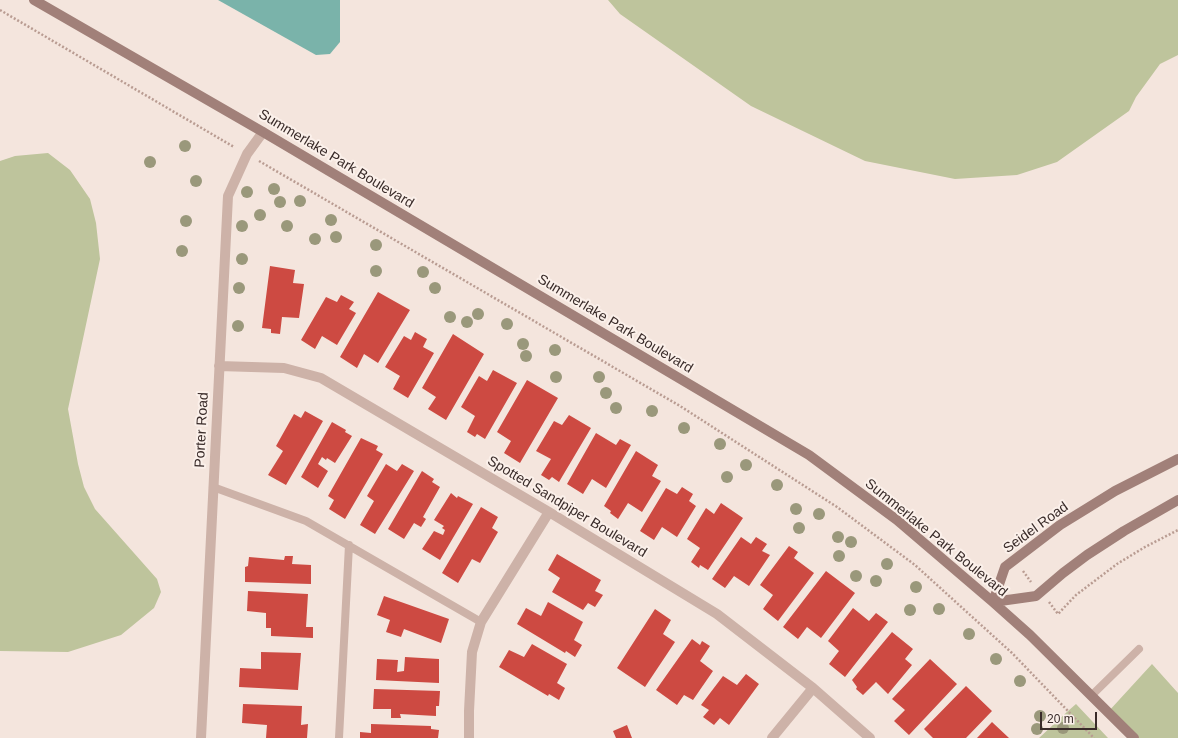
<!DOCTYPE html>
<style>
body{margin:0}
#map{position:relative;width:1178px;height:738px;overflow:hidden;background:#f4e5dd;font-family:Helvetica,sans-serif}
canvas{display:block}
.scale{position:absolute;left:1040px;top:712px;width:57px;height:18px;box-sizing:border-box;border:2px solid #392b29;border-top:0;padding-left:5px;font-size:12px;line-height:14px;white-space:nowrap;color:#392b29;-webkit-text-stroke:3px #fbf0ea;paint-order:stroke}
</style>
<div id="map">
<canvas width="1178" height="738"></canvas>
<div class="scale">20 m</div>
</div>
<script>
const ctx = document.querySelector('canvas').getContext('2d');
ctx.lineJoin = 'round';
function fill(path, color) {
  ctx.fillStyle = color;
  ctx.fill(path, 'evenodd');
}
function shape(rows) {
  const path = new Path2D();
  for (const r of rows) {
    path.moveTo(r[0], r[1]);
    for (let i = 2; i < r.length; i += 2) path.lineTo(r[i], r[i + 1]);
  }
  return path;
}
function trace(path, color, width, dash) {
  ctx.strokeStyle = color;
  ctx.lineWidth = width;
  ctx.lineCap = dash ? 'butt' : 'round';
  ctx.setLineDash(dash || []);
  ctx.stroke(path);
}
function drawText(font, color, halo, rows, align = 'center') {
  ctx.font = font + ' Helvetica,sans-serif';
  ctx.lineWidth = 4;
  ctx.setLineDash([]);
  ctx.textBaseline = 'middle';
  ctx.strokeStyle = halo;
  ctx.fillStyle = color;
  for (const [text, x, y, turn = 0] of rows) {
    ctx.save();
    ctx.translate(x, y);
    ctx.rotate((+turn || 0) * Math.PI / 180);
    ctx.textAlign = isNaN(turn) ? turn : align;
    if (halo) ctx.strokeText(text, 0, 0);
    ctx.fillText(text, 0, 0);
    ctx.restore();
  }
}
fill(shape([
 [608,0,1178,0,1178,55,1160,64,1136,97,1129,111,1057,162,1017,175,955,179,865,161,751,106,620,14],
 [48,153,70,170,90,199,96,223,100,259,68,409,78,464,84,487,95,509,157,579,161,592,154,608,121,635,68,652,0,651,0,161,15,156],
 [1152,664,1178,693,1178,738,1134,738,1108,712],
 [1076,704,1108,738,1039,738,1068,711]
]), '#bec49c');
fill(shape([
 [218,0,340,0,340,42,330,54,316,55]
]), '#7ab3aa');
fill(shape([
 [270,266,295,270,293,283,304,284,299,318,282,317,280,334,271,333,271,329,262,328],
 [378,292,410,310,378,363,364,354,357,368,340,357],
 [341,295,354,302,349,309,356,313,337,345,322,336,315,349,301,340,326,297,337,302],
 [415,332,427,339,423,347,434,353,408,398,393,389,400,376,385,367,404,336,411,340],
 [453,334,484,354,446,420,428,409,436,397,422,388],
 [493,370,517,383,485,439,477,434,475,437,467,432,475,416,461,407,479,376,487,381],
 [527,380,558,398,520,463,504,453,511,441,497,432],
 [305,411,323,421,286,485,268,475,283,451,276,446,294,414,301,418],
 [569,415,591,428,559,482,552,477,549,480,541,475,551,459,536,451,554,421,562,425],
 [332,422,346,430,345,432,352,436,335,463,327,458,326,460,322,457,318,464,328,471,318,488,301,477],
 [596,433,616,445,620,439,631,445,606,488,592,479,583,494,567,484],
 [361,438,378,446,376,450,383,454,345,519,329,509,334,500,328,496],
 [636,451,658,465,652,476,661,481,642,512,628,503,618,519,610,513,611,511,604,506],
 [386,464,397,471,402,464,414,471,375,534,360,525,374,501,367,496],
 [422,471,434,479,432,482,440,487,423,517,426,519,421,527,414,523,404,539,388,529],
 [682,487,693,494,689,501,696,506,677,537,662,527,654,540,640,531,666,488,677,494],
 [451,493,457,498,458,496,473,504,440,560,422,549,434,531,443,535,445,530,442,528,444,526,434,520],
 [721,503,743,518,708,570,700,565,699,568,691,562,700,548,687,539,706,508,714,514],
 [481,507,498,517,492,528,498,532,480,563,472,559,458,583,442,573],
 [741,537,751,544,756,537,767,544,762,551,770,555,749,586,734,576,725,588,712,579],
 [789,546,798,552,794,558,814,573,778,621,763,609,773,595,760,585],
 [557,554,601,580,595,591,603,595,595,607,588,603,583,610,552,592,560,578,548,570],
 [285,556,293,556,292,564,311,565,311,584,245,582,245,567,248,566,249,557,284,560],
 [826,571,855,593,821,638,807,627,798,639,783,627],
 [248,591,308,594,306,627,313,627,313,638,271,636,271,628,266,628,266,613,247,611],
 [384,596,449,619,441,643,404,629,401,637,386,632,390,620,377,615],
 [548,602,583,622,574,640,582,645,575,657,566,651,565,653,517,624,526,608,541,616],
 [853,608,869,621,876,613,888,622,845,677,829,664,839,651,828,641],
 [655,609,671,620,663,634,675,642,645,687,617,668],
 [892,632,913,649,905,659,912,665,888,694,876,682,863,695,856,689,857,687,852,680],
 [692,639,700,645,702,641,710,646,700,661,713,671,693,700,684,695,677,705,656,690],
 [532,644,567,664,557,683,565,688,559,700,549,694,548,696,499,667,509,650,524,657],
 [261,652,301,653,298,690,239,687,240,668,261,669],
 [405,657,439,659,439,683,376,680,377,659,398,660,397,672,404,671],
 [930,659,957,684,909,735,894,721,905,710,892,699],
 [746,674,759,684,729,725,720,718,714,725,703,717,709,710,701,705,723,676,737,685],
 [966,686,992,711,966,738,933,738,924,729],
 [374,689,440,691,439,706,436,706,436,716,400,714,401,718,391,718,391,709,373,709],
 [243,704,302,706,301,725,308,724,307,738,266,738,267,725,242,723],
 [992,722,1009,738,977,738],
 [371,724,431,726,431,729,439,730,438,738,360,738,360,732,371,733],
 [627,725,632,738,616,738,613,731]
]), '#cd4a42');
trace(shape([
 [0,10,234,147],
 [259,161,680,406,837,507,915,565,1012,653,1094,738],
 [1023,571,1031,582],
 [1049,602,1058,614,1076,595,1117,564,1145,547,1178,530]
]), '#b99c92', 2.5, [2, 2]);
trace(shape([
 [213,487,306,521,481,622],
 [1091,696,1139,649],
 [339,738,349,545]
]), '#cdb2a8', 8);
trace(shape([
 [219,366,284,368,321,378,549,512,717,614,813,688,870,738],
 [201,738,228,196,247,154,263,132],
 [469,738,469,711,472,652,481,622,549,512],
 [772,738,813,688]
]), '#cdb2a8', 10);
trace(shape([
 [34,0,263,132,809,455,897,520,993,602,1030,635,1134,738],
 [993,602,1005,567,1060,525,1086,509,1115,491,1178,459],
 [993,602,1036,596,1063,573,1087,555,1124,531,1178,500]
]), '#a18079', 10);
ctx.fillStyle = '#9a987b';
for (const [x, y] of [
 [185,146],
 [150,162],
 [196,181],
 [274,189],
 [247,192],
 [300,201],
 [280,202],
 [260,215],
 [331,220],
 [186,221],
 [242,226],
 [287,226],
 [336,237],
 [315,239],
 [376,245],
 [182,251],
 [242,259],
 [376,271],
 [423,272],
 [239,288],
 [435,288],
 [478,314],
 [450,317],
 [467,322],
 [507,324],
 [238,326],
 [523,344],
 [555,350],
 [526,356],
 [556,377],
 [599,377],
 [606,393],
 [616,408],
 [652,411],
 [684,428],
 [720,444],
 [746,465],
 [727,477],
 [777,485],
 [796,509],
 [819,514],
 [799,528],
 [838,537],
 [851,542],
 [839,556],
 [887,564],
 [856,576],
 [876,581],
 [916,587],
 [939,609],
 [910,610],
 [969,634],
 [996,659],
 [1020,681],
 [1040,716],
 [1063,728],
 [1037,729]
]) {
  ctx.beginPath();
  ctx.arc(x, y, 6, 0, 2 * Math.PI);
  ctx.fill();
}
drawText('14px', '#392b29', '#fbf0ea', [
 ["Summerlake Park Boulevard",336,159,31],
 ["Summerlake Park Boulevard",615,324,31],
 ["Porter Road",202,430,-87],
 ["Spotted Sandpiper Boulevard",567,507,31],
 ["Seidel Road",1036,528,-36],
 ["Summerlake Park Boulevard",936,538,39]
]);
</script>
